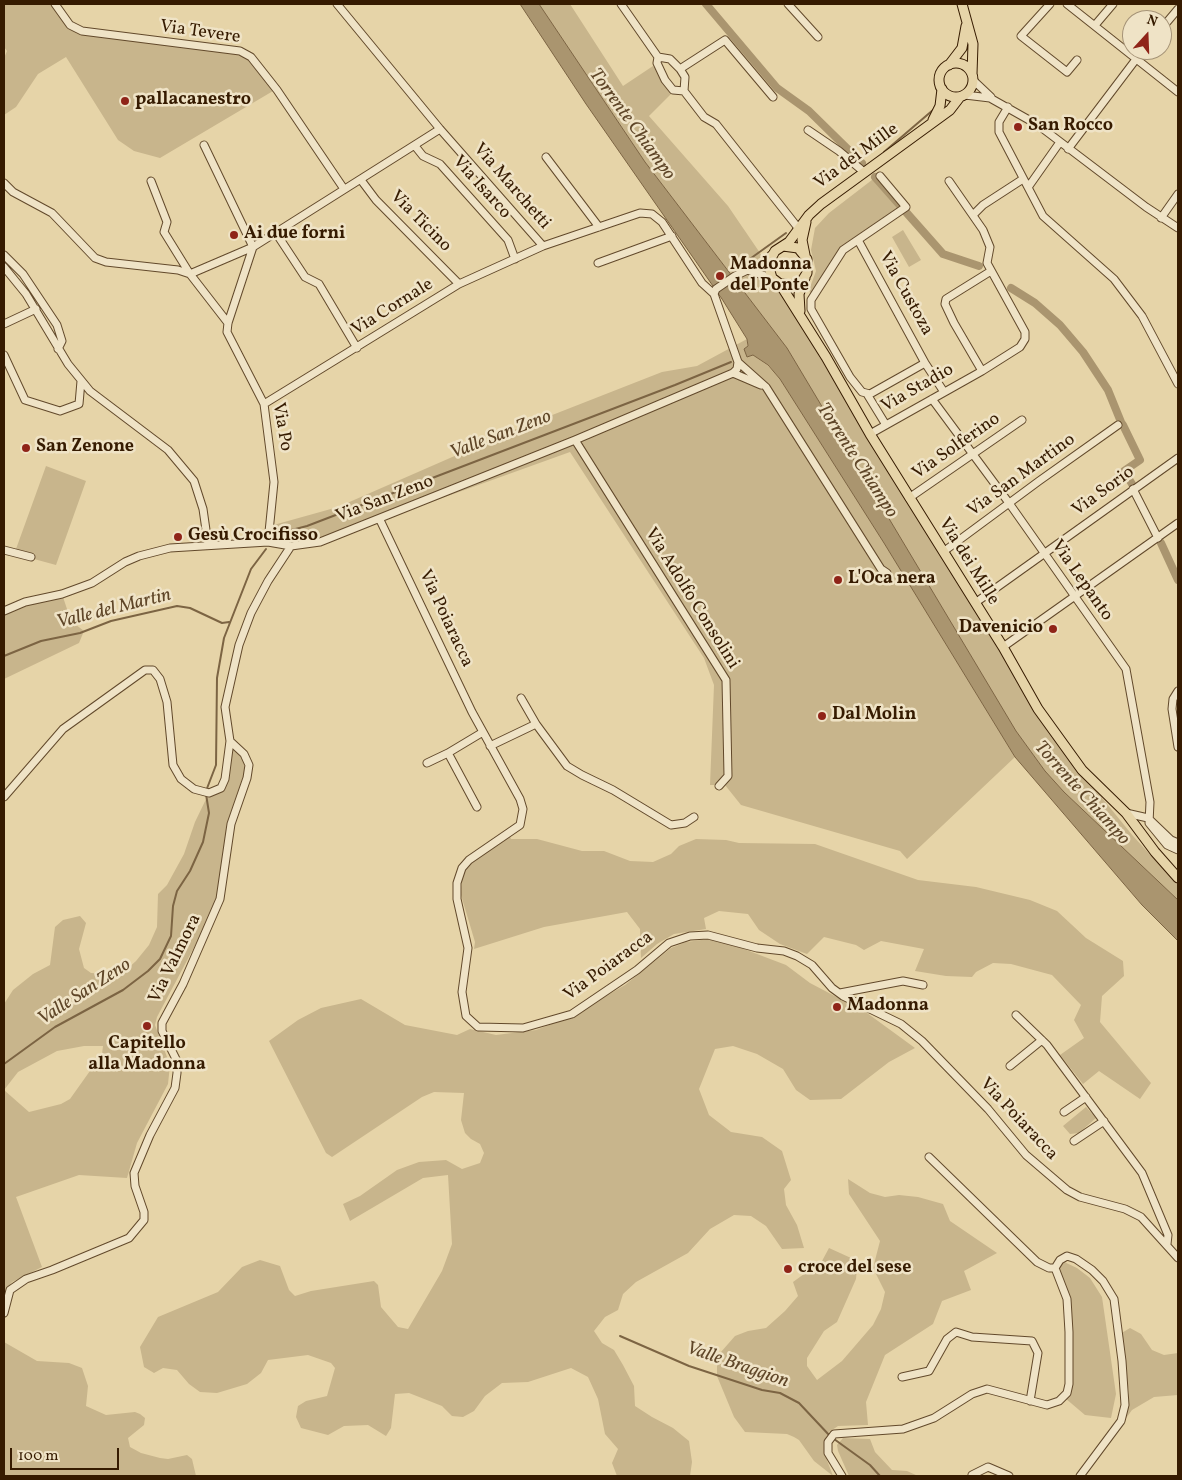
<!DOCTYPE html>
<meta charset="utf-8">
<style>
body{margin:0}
#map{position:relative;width:1182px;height:1480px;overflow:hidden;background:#e6d4a8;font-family:Vollkorn,serif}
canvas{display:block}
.frame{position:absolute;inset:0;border:5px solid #361b01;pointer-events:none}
.north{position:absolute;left:1122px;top:10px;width:50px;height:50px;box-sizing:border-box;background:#efe3c6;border:1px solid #a59377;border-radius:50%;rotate:20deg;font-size:14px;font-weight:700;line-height:20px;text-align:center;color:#361b01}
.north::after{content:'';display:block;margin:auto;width:18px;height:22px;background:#8f2418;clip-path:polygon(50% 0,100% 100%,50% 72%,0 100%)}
.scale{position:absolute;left:10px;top:1448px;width:109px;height:22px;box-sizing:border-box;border:2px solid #361b01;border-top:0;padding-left:6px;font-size:15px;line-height:18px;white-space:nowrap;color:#361b01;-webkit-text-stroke:4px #efe3c6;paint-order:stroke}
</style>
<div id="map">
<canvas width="1182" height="1480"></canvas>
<div class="frame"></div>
<div class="north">N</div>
<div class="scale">100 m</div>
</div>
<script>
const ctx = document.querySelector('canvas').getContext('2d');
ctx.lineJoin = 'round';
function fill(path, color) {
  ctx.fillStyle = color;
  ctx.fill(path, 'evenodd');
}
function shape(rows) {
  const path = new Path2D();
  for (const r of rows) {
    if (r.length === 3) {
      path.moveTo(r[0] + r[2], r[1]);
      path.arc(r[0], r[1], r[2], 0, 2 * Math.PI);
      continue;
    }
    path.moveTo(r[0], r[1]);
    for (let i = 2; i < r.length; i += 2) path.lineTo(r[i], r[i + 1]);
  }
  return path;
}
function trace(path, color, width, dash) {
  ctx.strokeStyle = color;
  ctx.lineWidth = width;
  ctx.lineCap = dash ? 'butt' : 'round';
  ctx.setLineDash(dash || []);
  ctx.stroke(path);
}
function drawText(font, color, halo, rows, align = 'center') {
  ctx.font = font + ' Vollkorn,serif';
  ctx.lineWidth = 5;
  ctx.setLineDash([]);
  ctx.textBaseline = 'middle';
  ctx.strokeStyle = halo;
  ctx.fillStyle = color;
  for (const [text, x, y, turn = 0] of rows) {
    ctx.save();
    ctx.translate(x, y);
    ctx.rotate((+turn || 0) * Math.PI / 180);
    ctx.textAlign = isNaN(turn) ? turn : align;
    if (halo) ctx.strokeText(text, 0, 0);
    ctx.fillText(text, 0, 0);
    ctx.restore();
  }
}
fill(shape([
 [4,4,56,4,64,16,80,27,241,49,273,91,160,158,134,151,118,140,66,57,38,74,16,107,4,115,4,58,7,51,4,47],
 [539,4,570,4,623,86,653,66,673,92,649,116,728,206,758,250,826,357,1081,772,1133,836,1178,885,1178,900,1064,792,1045,771,1016,731,787,348,645,162],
 [881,173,906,204,841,246,811,294,809,290,816,271,811,250,815,228,829,213],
 [903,230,921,260,909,267,892,237],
 [747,339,747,357,753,355,767,365,780,379,884,543,1015,757,907,859,900,851,741,805,725,785,710,785,714,685,704,658,570,452,320,542,291,546,268,542,270,526,338,507,514,430,662,372,697,366],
 [46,466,86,481,56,565,34,559,35,554,16,549],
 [62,594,71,621,84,631,79,643,4,679,4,611],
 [230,741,244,762,245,771,227,823,217,904,157,1017,155,1025,170,1065,168,1084,137,1143,127,1178,79,1175,16,1197,42,1267,12,1282,4,1293,4,1090,29,1112,61,1104,70,1099,102,1054,103,1046,84,1046,57,1051,18,1072,4,1090,4,1004,13,990,33,974,50,965,55,927,63,920,80,916,86,923,79,949,84,968,91,973,110,974,125,971,136,961,149,945,157,927,158,894,167,885,184,854,195,822,209,793,221,788],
 [509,834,511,839,537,839,582,851,604,851,630,861,653,862,671,854,679,846,696,839,726,840,739,843,815,844,918,880,976,887,1030,900,1057,911,1086,938,1123,961,1124,976,1102,996,1100,1022,1151,1083,1140,1099,1099,1071,1083,1084,1060,1055,1084,1038,1074,1020,1081,1005,1052,975,1011,964,993,963,976,972,972,977,946,976,915,971,924,949,881,941,864,950,856,945,824,937,807,954,780,944,759,930,748,914,719,911,704,918,706,929,674,934,657,944,641,958,640,929,627,912,544,927,474,949,475,942,461,895,462,868],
 [709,939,736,946,786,965,810,983,867,1013,915,1048,889,1062,841,1099,810,1100,796,1090,783,1069,757,1054,733,1046,715,1049,699,1089,709,1115,731,1132,762,1137,782,1151,791,1180,784,1189,786,1205,797,1225,804,1248,782,1249,766,1226,751,1216,734,1215,710,1229,688,1253,636,1282,623,1294,618,1310,605,1317,594,1331,602,1343,614,1350,623,1365,634,1386,635,1406,652,1417,673,1428,689,1441,692,1462,690,1476,617,1476,612,1463,618,1449,605,1434,598,1399,588,1377,571,1368,528,1382,502,1383,485,1396,474,1411,463,1417,452,1416,442,1406,409,1393,395,1394,391,1428,386,1436,368,1425,344,1426,328,1435,301,1428,296,1417,298,1406,306,1401,327,1396,335,1368,331,1363,308,1355,268,1360,261,1373,247,1384,217,1393,200,1392,189,1384,177,1370,163,1368,154,1373,144,1367,140,1347,158,1317,218,1292,242,1267,260,1260,280,1266,289,1290,295,1296,311,1291,374,1281,378,1285,381,1307,398,1327,408,1329,442,1271,452,1244,448,1175,423,1178,350,1221,343,1204,360,1196,397,1170,419,1162,446,1160,462,1169,480,1163,484,1153,480,1144,471,1139,465,1133,461,1120,464,1093,434,1092,422,1097,332,1157,326,1153,269,1041,298,1020,321,1008,361,999,405,1025,457,1035,470,1029,496,1035,536,1030,570,1017,625,985,671,948,686,942],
 [1086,1107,1096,1118,1079,1133,1070,1134,1063,1126],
 [848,1179,870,1193,885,1197,899,1195,918,1197,943,1204,950,1221,997,1253,964,1271,971,1290,942,1301,933,1324,885,1355,866,1402,868,1425,838,1426,829,1432,824,1441,825,1455,833,1476,814,1461,799,1440,794,1437,787,1434,745,1432,734,1417,717,1376,717,1363,721,1352,735,1336,748,1331,766,1328,785,1311,798,1296,793,1282,822,1261,829,1248,851,1258,857,1263,857,1268,856,1279,837,1322,824,1331,807,1358,807,1366,817,1380,842,1361,873,1325,881,1309,885,1292,873,1268,880,1241,849,1194],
 [1062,1261,1077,1268,1090,1278,1102,1297,1116,1394,1111,1418,1085,1415,1065,1398,1071,1306,1066,1285,1058,1268],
 [1130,1328,1141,1334,1152,1350,1164,1355,1178,1353,1178,1395,1154,1397,1132,1410,1124,1421,1129,1393,1120,1334],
 [4,1342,37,1361,69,1363,82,1368,88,1386,86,1406,106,1415,135,1412,140,1414,145,1418,144,1425,128,1438,130,1447,141,1453,160,1458,168,1459,187,1455,192,1459,196,1476,4,1476],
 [843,1438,870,1439,875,1452,892,1470,907,1471,918,1476,849,1476,838,1451,837,1445]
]), '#c8b58c');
const water = shape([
 [520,4,539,4,645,162,787,348,1016,731,1045,771,1064,792,1178,900,1178,941,1142,905,1015,757,884,543,780,379,768,365,753,355,747,357,744,349,748,346,747,339,722,299,586,104,520,4]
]);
fill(water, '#aa956f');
trace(water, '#7c6443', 1);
trace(shape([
 [884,152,933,110],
 [747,261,786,233],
 [280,533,307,526,675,385,731,362],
 [4,656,41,641,80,633,111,621,177,606,190,608,222,623,229,622],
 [206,791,216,765,217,678,224,638,251,569,266,549],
 [4,1064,55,1027,123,990,148,971,160,959,171,936,173,906,177,891,190,871,203,842,209,813,206,794],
 [620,1336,689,1366,762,1390,780,1393,799,1403,830,1436],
 [834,1439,870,1465,880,1476]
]), '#7c6443', 2);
trace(shape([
 [706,4,777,88,809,111,862,163],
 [875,177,943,254,979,266],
 [1011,288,1035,303,1060,325,1083,352,1108,390,1121,422],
 [1123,425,1140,460,1124,471,1132,484],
 [1161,543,1178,580]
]), '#aa956f', 8);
const minor = shape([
 [55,4,70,25,82,31,240,51,251,57,277,90,344,189],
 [337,4,440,129,543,246,640,213,652,214,662,222,702,283,714,294],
 [621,4,658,57,657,63,665,80,673,90,684,91],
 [788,4,818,37],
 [1050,4,1021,36,1067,72,1077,60],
 [1067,4,1178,92],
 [1096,24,1113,4],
 [1162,28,1178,9],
 [658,57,670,59,680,69,685,77,684,91,704,117,716,124,799,229],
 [680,69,725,40,773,97],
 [973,80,991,97],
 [965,95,990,98,1038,125,1146,207,1178,228],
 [1008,107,999,122,999,132,1043,216,1114,279,1142,316,1178,384],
 [808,130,839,151,864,172],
 [415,146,423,156,440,164,508,240,515,259],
 [1068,149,1143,50],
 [546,157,599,227],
 [880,176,906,207,843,250,811,300,811,309,850,377,862,392,870,394,925,363],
 [361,180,376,200,459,284],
 [151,181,167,222,164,232,190,274,253,247,204,145],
 [4,183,13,192,52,213,95,258,106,262,178,270,190,274,228,323],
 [1029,186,1060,142],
 [973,215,983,205,1023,179],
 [1161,218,1178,194],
 [276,233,305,277,319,284,357,348],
 [858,240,925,363,944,392],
 [4,255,23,274,57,325,62,341,58,349],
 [598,263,672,236],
 [4,267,26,294,68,364,90,391,168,450,194,481,203,509,208,544],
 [747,270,772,278],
 [4,324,36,309],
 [4,355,25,400,60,411,79,404,81,381],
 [738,362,766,387,881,569,887,573],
 [982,371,954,323,945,304,946,299,991,271],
 [733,373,761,385],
 [867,394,886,425],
 [932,399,1009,503,1126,669,1150,802,1149,823,1167,845,1178,850],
 [264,404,459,284,543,246],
 [870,434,982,371,1020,347,1025,339,1025,332,987,263,990,247,983,230,949,181],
 [575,440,726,680,728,776,719,786],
 [1133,489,1158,538],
 [909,498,1022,420],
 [380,520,472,712,520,799,523,809,520,825,469,860,462,868,457,883,457,899,468,948,462,992,466,1016,478,1027,523,1028,572,1014,637,970,669,943,690,936,708,935,757,948,784,951,797,956,812,965,832,988,843,996,901,1024,922,1041,988,1109,1026,1155,1067,1190,1080,1197,1125,1209,1141,1217,1178,1258],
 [268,542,274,482,264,404,227,332,228,323,253,247,440,129],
 [4,550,31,557],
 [943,552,1039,481,1118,425],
 [975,603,1178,458],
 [4,611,25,602,62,594,92,583,125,562,139,556,170,548,268,542,291,546,320,542,575,440,733,373,737,369,738,362,714,294,716,289,735,276,764,262,771,255],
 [1003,647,1178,523],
 [1178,691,1173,699,1172,709,1178,747],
 [521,698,536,724],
 [490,746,536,724,567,766,582,775,613,790,671,825,685,823,694,817],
 [427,763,448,753],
 [4,797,63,729,145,670,153,670,160,679,167,702,173,765,181,779,194,789,209,793,221,788,225,779,230,741],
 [477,807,448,753,483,732],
 [1126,813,1148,818,1171,840,1178,843],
 [840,993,903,981,923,985],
 [1016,1015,1047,1045,1142,1173,1168,1235,1167,1244],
 [1010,1066,1042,1040],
 [1064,1112,1086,1097],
 [1074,1141,1104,1121],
 [929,1157,1037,1262,1049,1268,1055,1268],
 [4,1313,10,1290,26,1279,52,1270,129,1238,144,1220,144,1212,135,1186,134,1173,150,1135,175,1088,177,1073,177,1061,162,1031,162,1023,183,984,220,899,231,824,247,778,249,765,244,754,230,741,225,707,239,645,251,613,268,581,291,546],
 [902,1377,929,1371,947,1339,956,1332,972,1337,1032,1341,1038,1353,1030,1401],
 [972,1475,988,1467,1009,1476],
 [842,1476,828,1453,828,1442,834,1434,903,1429,934,1418,972,1394,987,1389,1047,1405,1059,1401,1067,1393,1069,1384,1069,1332,1067,1299,1055,1268,1060,1260,1067,1256,1076,1259,1092,1270,1103,1281,1114,1299,1122,1361,1125,1405,1121,1421,1080,1476]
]);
const major = shape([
 [962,4,973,44,972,74],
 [956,80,17],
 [949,65,962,48,966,26],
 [933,120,940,106,942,89],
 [783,246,798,248,807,259,807,273,802,281,794,285,780,284,772,278,768,264,775,251,789,242,809,215,821,204,950,110,960,97],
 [805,255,802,240,806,222],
 [780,284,826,357,870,434,1003,647,1038,709,1082,770,1126,813,1155,852,1178,878],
 [800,311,799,294,805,278]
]);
trace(minor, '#62492b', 9);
trace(major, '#361b01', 11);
trace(minor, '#efe3c6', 7);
trace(major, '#e6d4a8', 9);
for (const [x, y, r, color] of [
 [125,101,5,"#8f2418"],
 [1018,127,5,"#8f2418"],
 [234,235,5,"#8f2418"],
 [720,276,5,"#8f2418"],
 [26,448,5,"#8f2418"],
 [178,537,5,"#8f2418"],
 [838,580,5,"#8f2418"],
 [1053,629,5,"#8f2418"],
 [822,716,5,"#8f2418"],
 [837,1007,5,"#8f2418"],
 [147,1026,5,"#8f2418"],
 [788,1269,5,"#8f2418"]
]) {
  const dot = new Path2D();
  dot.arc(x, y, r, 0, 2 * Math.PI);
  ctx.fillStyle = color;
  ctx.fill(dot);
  trace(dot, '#efe3c6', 2);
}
drawText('18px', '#361b01', '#efe3c6', [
 ["Via Tevere",200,33,8],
 ["Via dei Mille",857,157,-36],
 ["Via Marchetti",511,187,49],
 ["Via Isarco",481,188,48],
 ["Via Ticino",420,222,45],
 ["Via Custoza",905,294,61],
 ["Via Cornale",393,308,-32],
 ["Via Stadio",918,389,-30],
 ["Via Po",281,427,80],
 ["Via Solferino",957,447,-35],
 ["Via San Martino",1022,476,-36],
 ["Via Sorio",1104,492,-36],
 ["Via San Zeno",385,500,-21],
 ["Via dei Mille",968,562,58],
 ["Via Lepanto",1081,581,55],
 ["Via Adolfo Consolini",691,599,58],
 ["Via Poiaracca",445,619,65],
 ["Via Valmora",176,959,-64],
 ["Via Poiaracca",609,967,-36],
 ["Via Poiaracca",1018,1120,47]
]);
drawText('bold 18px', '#361b01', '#efe3c6', [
 ["pallacanestro",135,101],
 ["San Rocco",1028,127],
 ["Ai due forni",244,235],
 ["Madonna",730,266],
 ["del Ponte",730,287],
 ["San Zenone",36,448],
 ["Gesù Crocifisso",188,537],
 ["L'Oca nera",848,580],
 ["Davenicio",1043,629,"right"],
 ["Dal Molin",832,716],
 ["Madonna",847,1007],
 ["Capitello",147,1045,"center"],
 ["alla Madonna",147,1066,"center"],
 ["croce del sese",798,1269]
], 'left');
drawText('italic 19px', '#5f4628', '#efe3c6', [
 ["Torrente Chiampo",631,125,54],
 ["Valle San Zeno",501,436,-21],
 ["Torrente Chiampo",856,461,57],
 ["Valle del Martin",114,610,-14],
 ["Torrente Chiampo",1081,794,48],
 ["Valle San Zeno",85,993,-33],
 ["Valle Braggion",737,1366,19]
]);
</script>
